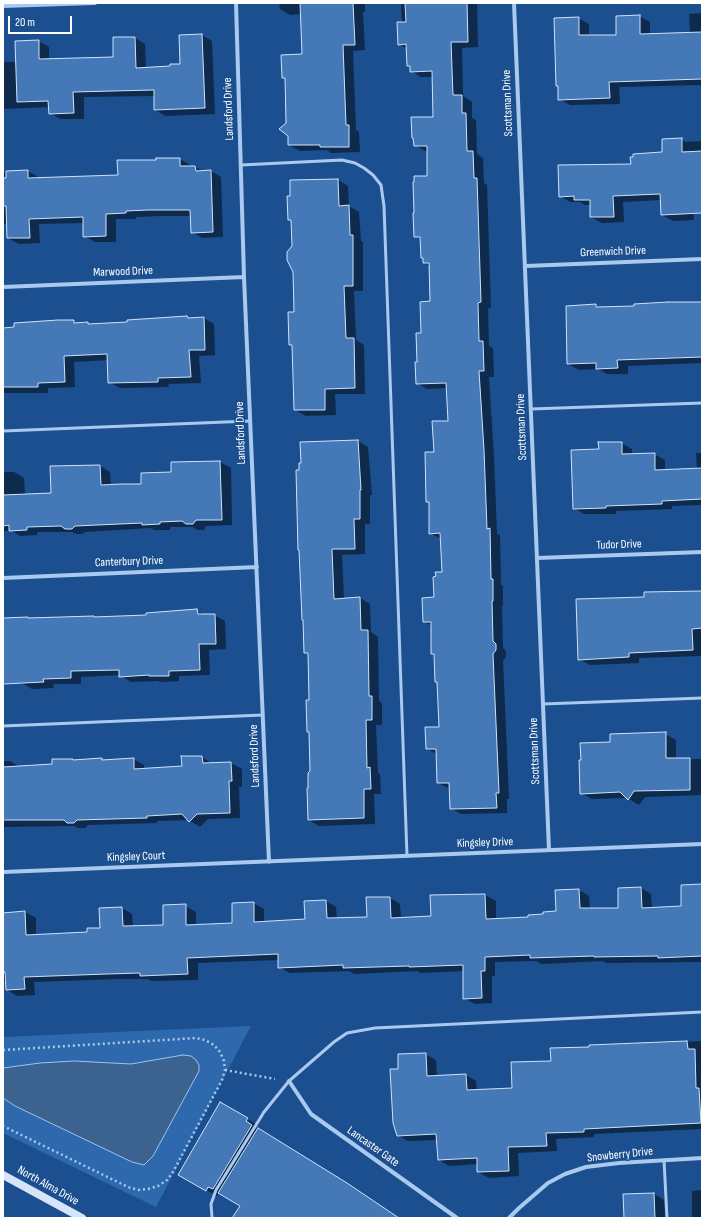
<!DOCTYPE html>
<html>
<head>
<meta charset="utf-8">
<style>
	body { margin:0 }
	#map { position:relative; width:705px; height:1221px; overflow:hidden; background:#1b4f8f; font-family:"Sofia Sans Condensed",sans-serif }
	canvas { display:block }
	.frame { position:absolute; inset:0; border:4px solid #fff; pointer-events:none }
	.scale { position:absolute; left:8px; top:16px; width:64px; height:18px; box-sizing:border-box; border:2px solid #fff; border-top:0; padding-left:5px; font-size:12px; line-height:14px; white-space:nowrap; color:#fff; -webkit-text-stroke:3px #1b4f8f; paint-order:stroke }
</style>
</head>
<body>
<div id="map">
<canvas width="705" height="1221"></canvas>
<div class="frame"></div>
<div class="scale">20 m</div>
</div>
<script>
const c = document.querySelector('canvas').getContext('2d');
c.lineJoin = 'round';
function paint(path, color) {
  c.fillStyle = color;
  c.fill(path, 'evenodd');
}
function toPath(rows) {
  const path = new Path2D();
  for (const r of rows) {
    path.moveTo(r[0], r[1]);
    for (let i = 2; i < r.length; i += 2) path.lineTo(r[i], r[i + 1]);
  }
  return path;
}
function strokePath(path, color, width, dash) {
  c.strokeStyle = color;
  c.lineWidth = width;
  c.lineCap = dash ? 'butt' : 'round';
  c.setLineDash(dash || []);
  c.stroke(path);
}
function drawText(font, color, halo, rows, align = 'center') {
  c.font = font + ' "Sofia Sans Condensed",sans-serif';
  c.lineWidth = 3;
  c.setLineDash([]);
  c.textBaseline = 'middle';
  c.strokeStyle = halo;
  c.fillStyle = color;
  for (const [text, x, y, turn = 0] of rows) {
    c.save();
    c.translate(x, y);
    c.rotate((+turn || 0) * Math.PI / 180);
    c.textAlign = isNaN(turn) ? turn : align;
    if (halo) c.strokeText(text, 0, 0);
    c.fillText(text, 0, 0);
    c.restore();
  }
}
const green = toPath([
	[251,1026,156,1207,3,1133,3,1037]
]);
const water = toPath([
	[183,1055,191,1056,196,1060,199,1065,199,1071,153,1156,144,1165,132,1162,15,1106,3,1098,3,1068,40,1063,74,1061,131,1064,183,1055]
]);
const shadow = toPath([
	[279,3,365,3,365,12,363,12,365,50,353,51,356,130,359,132,360,152,331,153,327,150,300,151,289,145,286,79,283,78,303,55,301,14,290,15,280,9],
	[401,3,477,3,478,47,462,48,463,96,472,102,472,118,476,120,477,154,483,158,484,183,487,185,491,308,488,308,489,346,493,348,494,377,489,377,494,457,497,534,500,535,501,585,503,586,503,606,502,606,503,648,506,651,506,657,503,660,509,799,507,799,507,813,461,814,451,808,450,789,438,783,437,754,427,749,440,728,438,683,436,682,435,655,432,654,432,626,424,621,435,598,443,573,441,539,430,533,430,503,427,501,435,453,449,421,447,388,427,389,417,383,422,334,431,302,430,266,424,263,424,259,422,258,421,240,415,236,428,177,428,151,425,151,415,145,414,139,413,138,434,118,433,77,421,77,411,71,411,68,408,66,407,49,399,44,402,23],
	[702,13,702,87,699,85,619,87,620,104,570,105,559,99,578,18,589,24,589,36,617,36,639,16,650,22,650,35,690,33,689,14],
	[202,35,212,41,215,114,166,116,155,110,155,96,84,97,84,119,60,119,50,113,49,107,3,109,3,62,17,62,38,41,49,47,49,60,114,58,135,38,145,44,146,68,171,67,181,65],
	[681,139,686,142,702,141,702,199,693,199,694,220,673,221,662,215,661,200,623,202,624,222,602,223,591,217,591,205,585,205,580,202,570,202,560,196,632,165,663,153],
	[180,159,190,165,190,167,195,167,204,171,211,171,221,177,223,237,202,238,192,232,191,216,159,216,136,217,136,219,116,219,116,242,95,242,84,236,84,223,39,224,40,243,19,244,8,238,8,224,3,224,3,172,28,171,38,177,38,178,119,176,157,161],
	[338,180,348,186,349,206,359,212,361,241,363,242,363,291,354,291,356,340,364,345,365,394,335,394,336,415,306,416,295,410,293,346,290,345,295,313,292,221,289,219],
	[702,303,702,364,700,363,628,366,628,374,607,374,598,369,579,370,568,364,596,305,600,308],
	[187,317,190,319,204,318,214,324,215,355,199,356,201,383,168,384,169,387,120,388,109,382,109,360,74,362,75,387,48,388,48,393,3,393,3,328,74,321,79,324,87,323,91,325],
	[358,441,368,447,372,495,370,495,370,524,365,524,365,554,342,555,344,599,360,598,370,604,371,632,378,637,379,701,382,703,382,725,376,725,378,773,380,774,381,794,374,794,375,824,319,826,309,820,311,771,310,733,308,732,310,701,309,655,305,653],
	[621,443,632,449,632,454,654,454,665,460,665,470,697,469,696,453,702,453,702,505,672,506,672,509,616,511,616,514,584,514,574,508,600,450],
	[220,462,231,468,232,525,206,526,204,530,197,530,193,527,170,527,170,530,154,530,151,528,85,532,83,534,76,534,72,532,37,532,37,535,20,536,12,531,3,531,3,472,14,472,24,478,25,495,52,494,100,466,110,472,111,486,142,485,172,473,172,463],
	[702,591,702,656,639,658,639,663,590,665,579,659,645,598],
	[197,611,205,615,214,615,225,621,226,649,209,650,210,675,179,676,179,681,160,682,158,681,131,682,120,675,81,677,81,684,53,684,54,688,32,689,22,683,3,684,3,619,96,618,147,616],
	[665,734,676,740,676,759,702,759,702,795,645,797,639,805,627,798,592,799,581,793,611,743],
	[182,757,202,757,213,764,231,763,242,769,242,787,239,787,240,818,208,819,200,827,189,820,157,821,157,823,88,825,85,828,78,828,74,826,3,827,3,761,10,761,20,767,53,765,73,760,75,761,133,759,144,765,144,769,183,767],
	[702,885,702,962,606,963,603,961,542,964,536,961,495,962,495,976,492,976,492,1003,475,1004,464,998,464,971,420,973,418,971,354,974,349,971,290,973,279,967,279,960,198,963,198,980,152,981,147,979,118,979,34,982,35,995,17,996,7,990,6,981,3,981,3,914,25,912,36,918,36,935,88,933,101,929,122,908,132,914,133,927,164,926,185,906,196,912,196,925,233,924,253,903,264,909,264,923,306,920,326,901,336,907,337,919,368,918,390,898,400,904,401,918,432,917,455,896,485,895,496,901,496,919,529,918,557,912,579,890,589,896,590,909,619,909,619,888,641,888,651,894,652,909,682,907],
	[702,1041,702,1129,594,1134,594,1137,556,1139,557,1151,518,1153,519,1176,489,1178,478,1172,478,1164,449,1166,439,1160,438,1140,408,1141,397,1135,399,1070,425,1054,436,1060,437,1077,466,1075,476,1081,477,1090,513,1089,552,1062,590,1048,590,1046],
	[221,1103,257,1125,256,1128,357,1190,400,1218,244,1218,241,1205,219,1192,217,1196,180,1175],
	[702,1190,702,1218,694,1218,692,1217,692,1191],
	[654,1194,664,1200,665,1218,626,1218]
]);
const building = toPath([
	[300,3,353,3,355,45,343,45,346,125,349,125,349,147,320,147,320,145,288,145,288,136,279,129,286,123,285,78,282,78,281,55,302,54,300,3],
	[405,3,467,3,468,42,451,42,453,95,462,95,462,113,466,113,467,151,473,151,474,178,477,178,481,302,478,303,479,341,483,341,484,371,479,371,484,450,487,529,490,528,491,579,493,579,493,601,492,601,493,641,496,644,496,650,493,654,499,793,496,793,497,808,450,809,449,783,437,783,436,749,426,749,425,727,439,727,437,682,435,682,434,654,431,654,431,622,423,622,422,598,434,597,433,577,436,576,435,572,442,572,440,533,429,534,429,502,426,502,425,452,434,452,432,421,448,421,446,383,416,384,415,362,417,362,416,333,421,333,420,302,430,301,429,263,423,263,423,258,421,258,420,237,414,237,413,213,414,213,413,182,414,182,414,176,427,176,427,146,414,146,413,138,412,138,411,117,433,117,432,71,410,72,410,66,407,66,406,44,398,45,397,22,406,22,405,3],
	[640,15,640,34,702,32,702,79,609,82,610,98,558,100,558,86,556,86,554,18,579,17,579,35,616,35,616,16,640,15],
	[202,34,205,108,154,110,154,90,73,92,74,113,49,114,48,101,17,102,15,41,39,40,39,59,113,57,113,37,135,37,136,68,170,66,170,64,180,64,179,35,202,34],
	[682,138,682,152,702,151,702,213,661,215,660,194,613,196,614,217,590,217,590,200,574,200,574,196,559,197,558,165,631,164,630,157,633,157,633,154,662,152,662,139,682,138],
	[156,158,180,158,180,166,195,166,196,171,211,170,213,232,191,233,190,210,148,210,126,211,126,213,106,214,106,236,83,237,83,217,29,219,30,238,7,238,6,206,3,206,3,178,6,178,6,171,28,170,28,178,118,175,117,160,156,160,156,158],
	[338,179,339,206,349,205,350,235,353,235,353,286,344,286,346,338,354,338,355,388,325,389,325,410,294,410,292,345,289,345,288,312,294,312,293,272,287,260,287,252,292,246,291,220,288,220,287,196,290,196,290,180,338,179],
	[668,302,702,302,702,357,617,360,618,368,596,369,596,363,567,364,566,306,596,304,596,307,634,306,634,304,668,302],
	[187,316,188,318,204,317,205,350,189,350,191,377,158,378,158,382,108,383,107,354,64,356,65,382,38,383,38,387,3,387,3,328,14,327,14,323,58,320,74,320,74,323,88,322,88,324,127,322,127,320,187,316],
	[358,440,361,490,360,490,360,519,354,519,355,549,332,549,334,599,360,597,361,630,368,630,369,696,372,696,372,720,366,720,367,768,370,767,371,789,364,789,364,818,308,820,307,788,308,788,308,773,310,771,309,732,307,732,306,700,309,700,308,653,304,653,303,620,302,620,299,550,298,550,296,470,299,470,299,463,301,463,300,442,358,440],
	[598,442,622,442,622,454,655,453,655,470,702,468,702,499,662,501,662,504,606,506,606,508,573,509,571,450,599,449,598,442],
	[220,461,222,520,196,520,193,524,186,524,182,521,160,522,160,524,142,525,142,523,75,526,72,529,65,529,61,526,27,527,27,530,9,531,9,525,3,526,3,495,51,493,50,466,100,465,101,485,121,484,141,484,141,473,171,472,171,462,220,461],
	[702,591,702,628,692,629,693,650,629,653,629,657,578,660,576,599,644,597,644,592,702,591],
	[197,609,198,614,215,614,216,644,199,644,200,670,169,671,169,676,149,676,149,675,119,677,119,670,71,671,71,678,43,679,44,682,3,684,3,618,28,617,28,618,94,616,94,617,146,615,146,613,197,609],
	[666,732,666,758,690,758,690,790,634,791,628,800,620,792,580,794,579,760,581,760,580,743,610,742,610,734,666,732],
	[181,756,202,756,203,763,231,762,232,781,229,781,230,813,197,814,189,822,182,814,147,816,147,818,77,820,74,823,67,823,64,820,3,820,3,767,52,764,52,759,73,759,73,760,102,758,102,760,134,758,134,769,182,766,181,756],
	[702,884,702,956,658,958,658,956,594,957,594,956,530,958,530,955,485,957,485,971,481,971,482,998,463,999,463,965,409,967,409,966,343,968,343,965,278,968,278,954,187,958,188,974,140,976,140,973,107,974,24,977,25,989,6,990,5,972,3,972,3,913,25,911,26,935,87,932,87,928,100,928,99,908,122,907,123,926,163,925,163,905,186,904,186,925,232,923,232,903,254,902,254,922,305,919,304,901,326,900,327,918,367,917,366,897,390,897,391,918,431,916,430,895,485,894,486,919,528,917,528,915,543,914,543,912,556,911,555,890,579,889,580,908,618,908,618,888,641,887,642,908,681,906,681,885,702,884],
	[687,1041,688,1049,695,1049,696,1088,699,1088,701,1123,584,1129,584,1132,546,1133,547,1146,508,1147,509,1171,477,1172,477,1158,438,1160,436,1134,397,1136,393,1123,390,1069,398,1069,398,1054,426,1053,427,1076,466,1074,467,1090,512,1088,511,1062,551,1061,550,1048,589,1047,589,1045,687,1041],
	[220,1102,248,1118,246,1121,252,1125,213,1189,208,1187,206,1191,178,1175,220,1102],
	[258,1128,347,1183,399,1218,232,1218,240,1206,218,1193,258,1128],
	[654,1193,655,1218,624,1218,623,1194,654,1193]
]);
const path = toPath([
	[3,1050,196,1038,205,1040,214,1045,220,1052,224,1061,225,1070,222,1080,173,1172,167,1180,158,1186,148,1189,138,1190,128,1187,3,1126],
	[225,1070,275,1079]
]);
const lane = toPath([
	[241,165,342,160,355,163,364,168,373,175,381,185,384,206,407,856],
	[531,409,702,403],
	[3,431,250,421],
	[543,704,702,698],
	[3,726,263,715],
	[664,1160,667,1218],
	[212,1218,211,1204,216,1190,264,1112,289,1081,334,1042,347,1033,375,1028,702,1012]
]);
const street = toPath([
	[236,3,244,277,269,862],
	[514,3,549,850],
	[3,6,95,3],
	[525,266,702,259],
	[3,287,244,277],
	[537,558,702,552],
	[3,578,257,567],
	[3,872,702,844],
	[289,1081,311,1114,457,1218],
	[509,1218,519,1208,548,1183,565,1174,586,1167,619,1163,702,1158]
]);
const secondary = toPath([
	[3,1175,82,1218]
]);
const streetNames = [
	["Scottsman Drive",508,103,-92],
	["Landsford Drive",229,109,-92],
	["Greenwich Drive",613,252,-2],
	["Marwood Drive",123,272,-2],
	["Scottsman Drive",522,427,-92],
	["Landsford Drive",241,433,-92],
	["Tudor Drive",619,545,-2],
	["Canterbury Drive",129,562,-2],
	["Scottsman Drive",535,751,-92],
	["Landsford Drive",255,756,-92],
	["Kingsley Drive",485,843,-2],
	["Kingsley Court",136,857,-2],
	["Lancaster Gate",373,1147,35],
	["Snowberry Drive",620,1155,-6],
	["North Alma Drive",48,1186,29]
];
paint(green, '#2e69ad');
paint(water, '#3c6290');
strokePath(water, '#9cc4f0', 1);
paint(shadow, '#0007');
paint(building, '#4478b7');
strokePath(building, '#cfe3fa', 1);
strokePath(path, '#a9c9ee', 2.5, [2, 3]);
strokePath(lane, '#a9c9ee', 3);
strokePath(street, '#a9c9ee', 4);
strokePath(secondary, '#d6e6fa', 8);
drawText('12px', '#fff', '#1b4f8f', streetNames);
</script>
</body>
</html>
